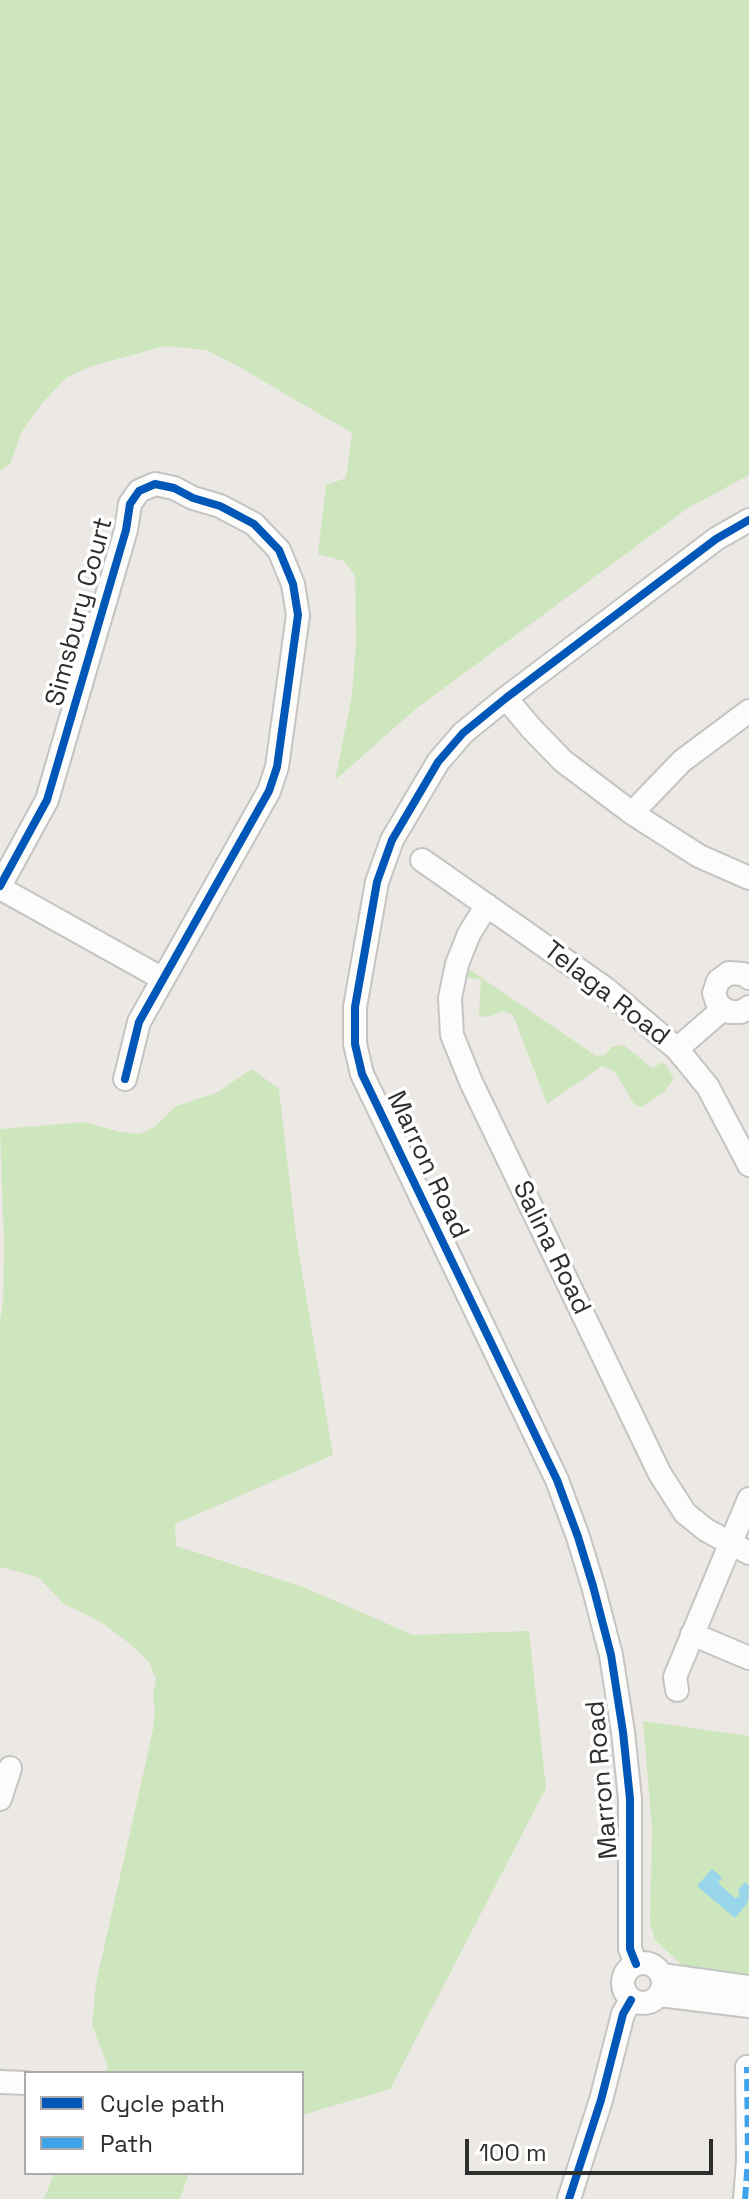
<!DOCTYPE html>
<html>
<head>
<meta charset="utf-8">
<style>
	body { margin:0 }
	#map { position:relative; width:749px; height:2199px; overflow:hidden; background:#ece8e4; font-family:"Space Grotesk",sans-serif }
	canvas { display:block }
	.legend { position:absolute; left:24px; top:2071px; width:280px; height:104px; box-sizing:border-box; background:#fff; border:2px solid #ababab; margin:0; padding:10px 14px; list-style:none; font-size:24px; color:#2e2e2e }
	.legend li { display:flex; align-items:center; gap:16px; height:40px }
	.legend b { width:40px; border:2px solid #ababab }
	.scale { position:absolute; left:465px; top:2139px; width:248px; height:36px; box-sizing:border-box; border:4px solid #2e2e2e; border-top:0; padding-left:10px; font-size:24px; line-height:28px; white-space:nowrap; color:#2e2e2e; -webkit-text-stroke:6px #fff; paint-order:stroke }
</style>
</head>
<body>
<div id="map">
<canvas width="749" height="2199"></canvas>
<ul class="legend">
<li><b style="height:10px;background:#0057b8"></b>Cycle path</li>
<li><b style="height:10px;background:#3ea3eb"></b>Path</li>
</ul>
<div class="scale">100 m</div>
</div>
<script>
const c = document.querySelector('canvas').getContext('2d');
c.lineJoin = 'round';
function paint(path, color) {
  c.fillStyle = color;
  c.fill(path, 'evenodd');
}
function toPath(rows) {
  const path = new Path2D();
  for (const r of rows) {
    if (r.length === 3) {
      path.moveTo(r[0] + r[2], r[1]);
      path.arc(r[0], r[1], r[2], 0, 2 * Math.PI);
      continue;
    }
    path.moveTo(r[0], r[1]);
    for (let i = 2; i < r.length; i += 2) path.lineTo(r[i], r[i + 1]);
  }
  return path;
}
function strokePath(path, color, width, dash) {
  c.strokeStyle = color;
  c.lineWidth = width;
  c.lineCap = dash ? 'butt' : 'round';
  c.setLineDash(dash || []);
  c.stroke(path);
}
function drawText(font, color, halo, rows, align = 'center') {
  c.font = font + ' "Space Grotesk",sans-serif';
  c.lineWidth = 7;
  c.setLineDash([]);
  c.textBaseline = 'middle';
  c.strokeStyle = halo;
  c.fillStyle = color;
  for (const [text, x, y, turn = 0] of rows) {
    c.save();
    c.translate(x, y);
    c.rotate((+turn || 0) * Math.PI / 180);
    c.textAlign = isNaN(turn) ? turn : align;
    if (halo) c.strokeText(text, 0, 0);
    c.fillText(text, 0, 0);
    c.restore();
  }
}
const green = toPath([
	[0,0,749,0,749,475,688,508,417,708,335,780,352,695,356,642,355,576,344,561,318,554,326,485,346,478,352,433,234,364,206,350,165,346,92,366,67,377,43,402,22,431,10,464,0,471],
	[469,969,596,1056,605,1055,612,1047,624,1045,653,1069,661,1062,666,1065,674,1079,664,1092,641,1107,634,1104,614,1071,602,1066,547,1104,513,1015,504,1011,488,1017,479,1016,481,980,467,977],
	[252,1069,279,1089,296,1236,333,1455,175,1524,176,1546,303,1587,413,1635,529,1631,546,1788,390,2089,302,2115,302,2073,105,2073,108,2067,92,2025,96,1983,153,1730,155,1709,153,1695,156,1679,149,1662,135,1648,101,1622,64,1604,38,1577,0,1567,0,1320,3,1302,4,1245,0,1129,85,1122,120,1132,140,1134,156,1126,176,1106,218,1092],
	[643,1721,749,1736,749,1975,685,1968,655,1940,650,1923,652,1829],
	[54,2173,189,2173,180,2199,44,2199]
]);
const water = toPath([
	[712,1869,722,1877,718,1883,735,1898,740,1896,738,1890,745,1882,749,1886,748,1902,735,1918,697,1886]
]);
const minor = toPath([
	[506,698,531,728,563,761,632,813,699,856,749,878],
	[632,813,682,761,749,711],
	[422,860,606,989,677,1049,708,1087,749,1165],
	[0,886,47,800,126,530,130,504,139,491,155,484,174,488,193,498,220,506,254,524,279,550,293,584,298,615,277,767,269,791,139,1022,125,1079],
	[0,888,163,979],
	[487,905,469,934,457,964,450,998,452,1035,471,1082,660,1474,685,1513,706,1530,749,1553],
	[749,978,743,974,729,973,718,981,714,993,718,1005,729,1012,741,1012,749,1007],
	[677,1049,723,1009],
	[692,1634,749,1658],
	[677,1690,675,1677,749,1499],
	[0,1799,10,1768],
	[643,1983,20],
	[636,1964,630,1949,630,1799,623,1732,611,1655,593,1586,578,1537,557,1480,362,1074,355,1044,355,1007,377,882,392,840,438,762,463,733,506,698,716,539,749,520],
	[662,1975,749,1987],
	[660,1995,749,2006],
	[0,2082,26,2083],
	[569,2199,601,2100,623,2014,631,2000],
	[745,2199,748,2161,747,2067]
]);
const quiet = toPath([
	[745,2199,748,2161,747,2067]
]);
const cycleway = toPath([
	[0,886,47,800,126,530,130,504,139,491,155,484,174,488,193,498,220,506,254,524,279,550,293,584,298,615,277,767,269,791,139,1022,125,1079],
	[636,1964,630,1949,630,1799,623,1732,611,1655,593,1586,578,1537,557,1480,362,1074,355,1044,355,1007,377,882,392,840,438,762,463,733,506,698,716,539,749,520],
	[569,2199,601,2100,623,2014,631,2000]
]);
const streetNames = [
	["Simsbury Court",80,612,-75],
	["Telaga Road",606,994,38],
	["Marron Road",427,1165,65],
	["Salina Road",551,1248,64],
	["Marron Road",603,1780,-95]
];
paint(green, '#cee6be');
paint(water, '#99d6ec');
strokePath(minor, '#c5c4c5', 26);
strokePath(minor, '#fcfcfb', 22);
strokePath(quiet, '#3ea3eb', 6, [12, 6]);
strokePath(cycleway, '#0057b8', 8);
drawText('26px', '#2e2e2e', '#fff', streetNames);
</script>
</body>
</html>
